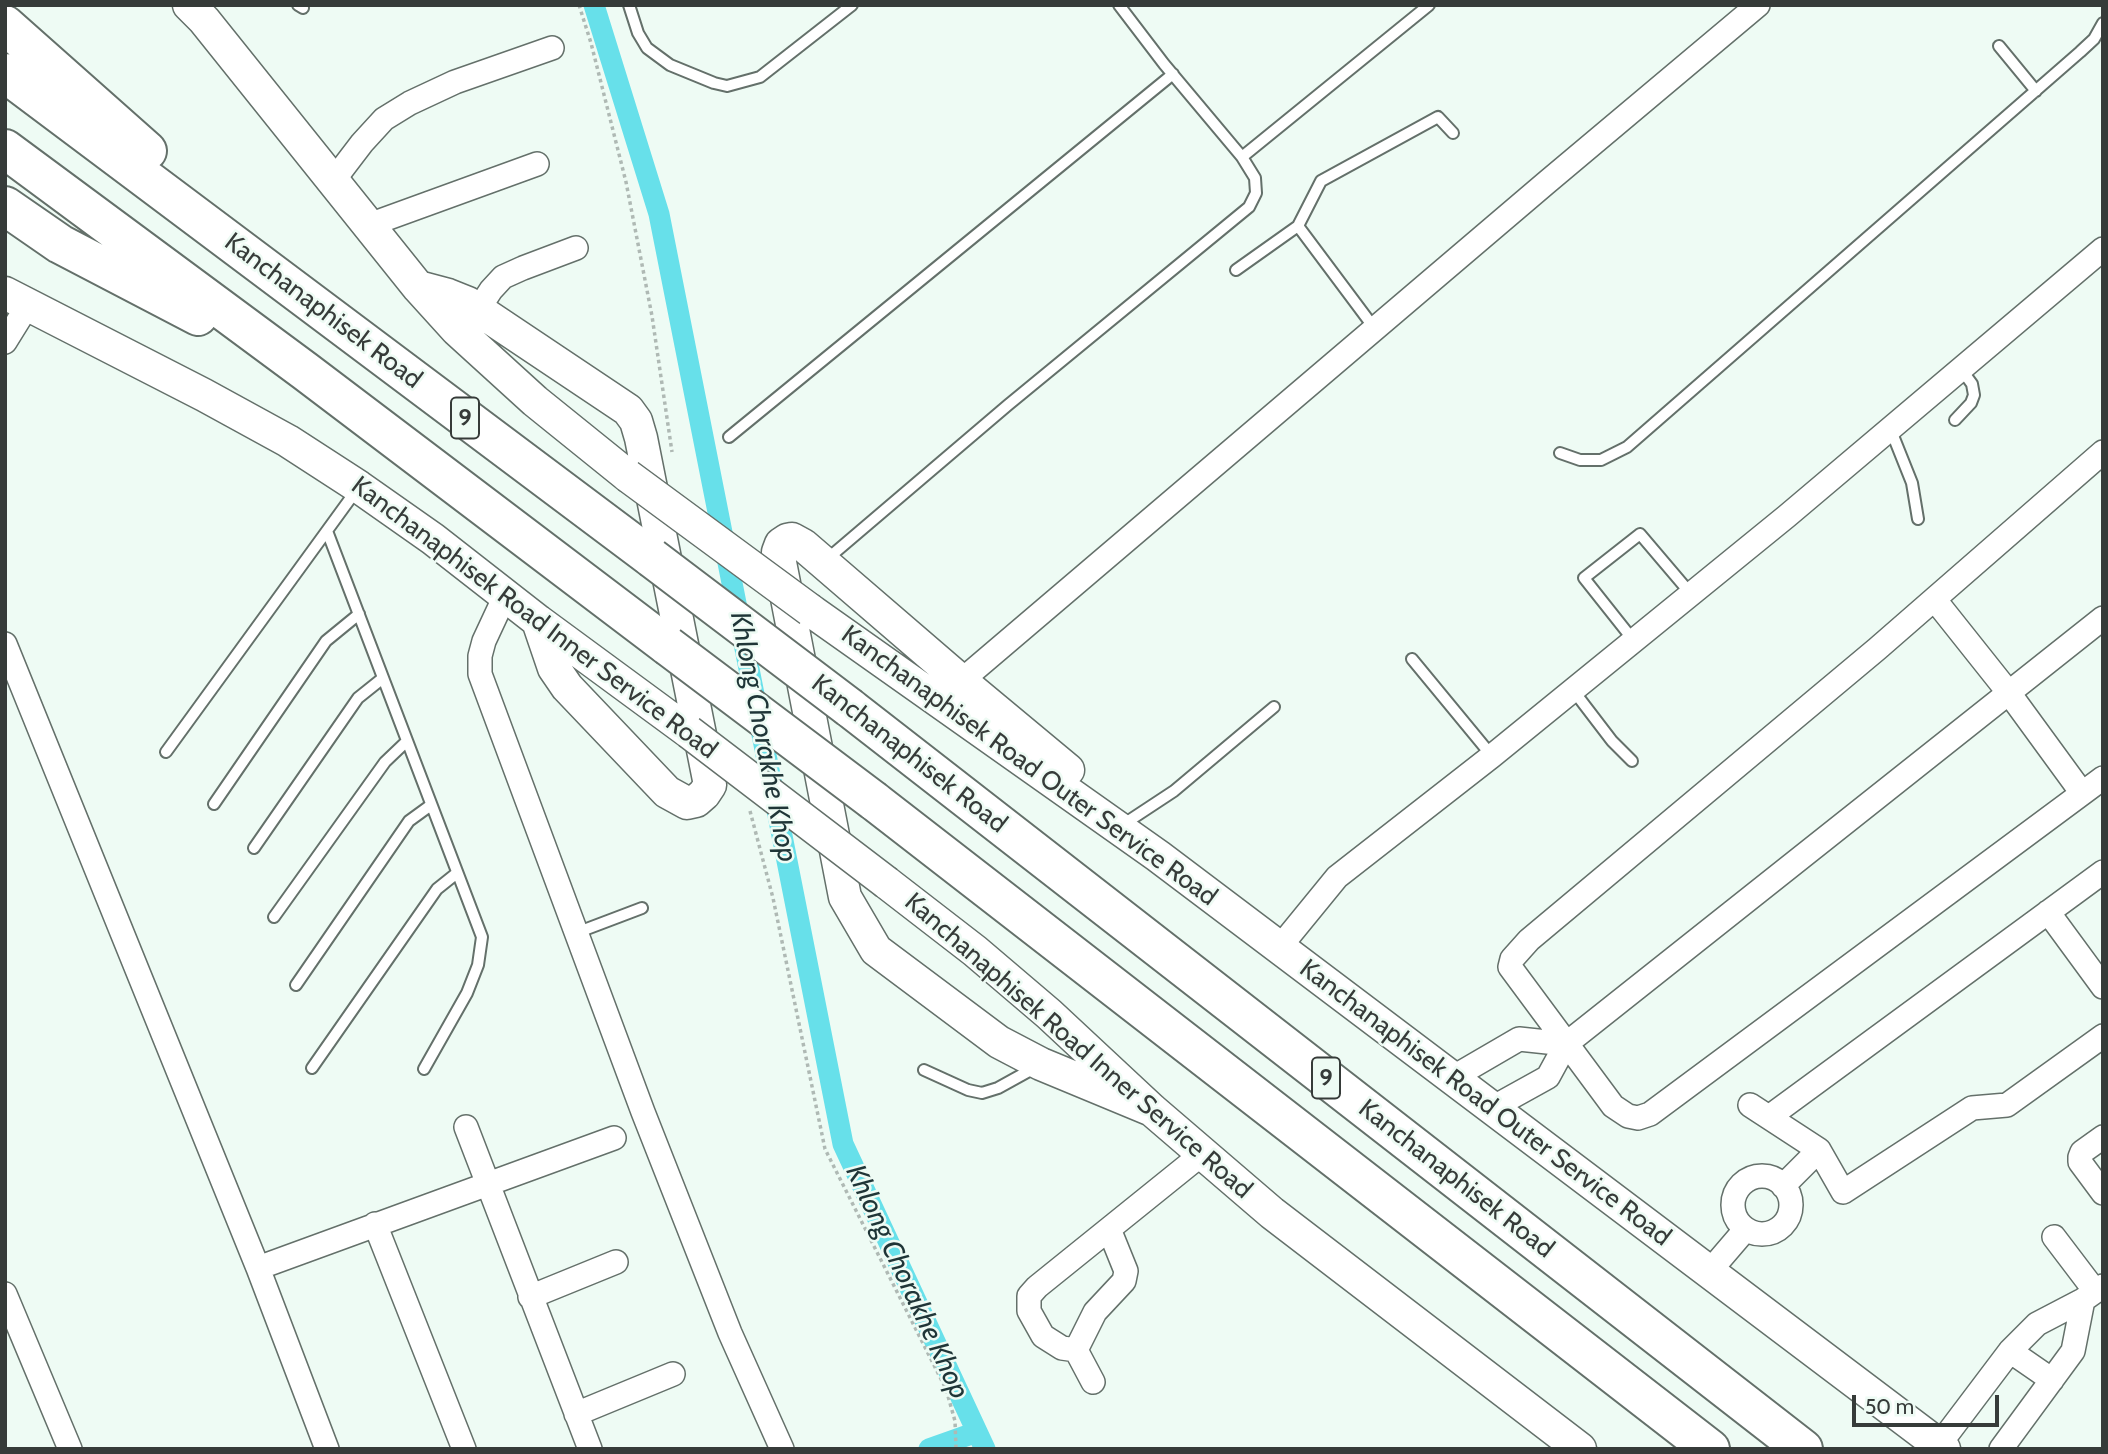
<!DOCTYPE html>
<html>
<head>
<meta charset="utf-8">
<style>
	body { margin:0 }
	#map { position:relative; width:2108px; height:1454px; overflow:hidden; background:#eefbf4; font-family:Cabin,sans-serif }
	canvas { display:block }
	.frame { position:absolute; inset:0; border:7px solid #363b39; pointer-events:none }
	.scale { position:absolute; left:1852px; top:1395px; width:147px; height:32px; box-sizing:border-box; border:4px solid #363b39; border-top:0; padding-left:9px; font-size:21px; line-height:24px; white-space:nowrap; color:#363b39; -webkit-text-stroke:5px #eefbf4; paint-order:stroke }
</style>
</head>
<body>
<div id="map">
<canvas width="2108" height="1454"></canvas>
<div class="frame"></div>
<div class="scale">50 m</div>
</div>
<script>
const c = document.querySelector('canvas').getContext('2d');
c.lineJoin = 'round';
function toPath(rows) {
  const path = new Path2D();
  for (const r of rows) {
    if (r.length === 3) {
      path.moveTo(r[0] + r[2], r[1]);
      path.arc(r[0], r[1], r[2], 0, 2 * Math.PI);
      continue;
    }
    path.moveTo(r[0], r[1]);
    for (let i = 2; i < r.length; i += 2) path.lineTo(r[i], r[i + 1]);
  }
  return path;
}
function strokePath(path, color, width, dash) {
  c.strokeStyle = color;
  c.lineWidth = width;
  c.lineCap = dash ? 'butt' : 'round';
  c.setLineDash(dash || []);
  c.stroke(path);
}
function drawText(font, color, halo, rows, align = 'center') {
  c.font = font + ' Cabin,sans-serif';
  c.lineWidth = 5;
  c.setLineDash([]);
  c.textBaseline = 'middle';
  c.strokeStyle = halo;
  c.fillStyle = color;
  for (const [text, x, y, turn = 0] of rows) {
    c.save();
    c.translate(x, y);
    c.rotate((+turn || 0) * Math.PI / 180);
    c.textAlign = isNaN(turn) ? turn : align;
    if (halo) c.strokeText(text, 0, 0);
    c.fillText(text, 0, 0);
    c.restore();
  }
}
const canal = toPath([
	[594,5,659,214,843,1144,985,1449],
	[929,1449,977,1432]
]);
const path = toPath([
	[579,5,591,43,626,182,652,316,672,452],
	[750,811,773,898,825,1149,946,1389,955,1421,956,1449]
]);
const service = toPath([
	[298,5,303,8],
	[629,5,638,33,647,48,670,65,714,83,727,86,760,77,852,5],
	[1999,46,2036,91],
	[1242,157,1429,5],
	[1298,226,1375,329],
	[1236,270,1298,226,1321,181,1438,117,1453,133],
	[1955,420,1971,403,1974,395,1972,384,1961,369],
	[1890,428,1912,483,1918,519],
	[729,437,1173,74],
	[1560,453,1580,460,1601,460,1627,447,2080,52,2094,39,2103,23],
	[327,531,482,937,478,965,467,993,424,1069],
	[826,560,1008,405,1249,207,1256,193,1255,178,1242,157,1164,64,1119,5],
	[1634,641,1584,578,1640,534,1691,594],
	[1412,659,1492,756],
	[1573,690,1612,741,1632,761],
	[166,752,358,488],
	[214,804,326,641,359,614],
	[1130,820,1174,791,1274,707],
	[254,848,358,698,383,678],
	[274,917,385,762,407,741],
	[576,933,642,908],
	[296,985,409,821,431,805],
	[312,1068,437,889,457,873],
	[924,1070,968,1090,982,1093,998,1088,1036,1067]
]);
const minor = toPath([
	[333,181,362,143,384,119,410,103,455,82,552,48],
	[369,225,537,164],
	[478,310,491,290,503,277,523,268,576,248],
	[5,342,28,305],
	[2103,452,1877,649,1529,940,1512,959,1510,967,1613,1106,1628,1116,1638,1118,1650,1114,2103,778],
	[505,596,484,641,480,656,480,674,643,1112,730,1333,782,1449],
	[1935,600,2009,693,2082,793],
	[5,644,258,1268,327,1449],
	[961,681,1546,183,1758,5],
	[2048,912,2103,987],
	[1279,948,1337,877,1492,756,1787,516,2103,249],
	[1566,1044,2103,618],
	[1452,1078,1519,1039,1566,1044,1548,1077,1492,1108],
	[1750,1105,1819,1150,1843,1192,1972,1108,2007,1105,2103,1036],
	[1769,1117,2103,872],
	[466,1127,590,1449],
	[2103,1137,2082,1152,2080,1157,2080,1162,2103,1193],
	[1762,1205,29],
	[1783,1186,1819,1150],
	[375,1224,464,1449],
	[2054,1237,2095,1291],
	[258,1268,614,1138],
	[1709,1272,1745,1230],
	[5,1294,70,1449],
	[530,1297,616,1262],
	[1076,1350,1095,1312,1124,1281,1126,1271,1109,1229],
	[2010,1351,2052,1380],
	[1093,1382,1076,1350,1062,1348,1043,1336,1029,1311,1029,1296,1037,1287,1202,1154],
	[576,1414,673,1374],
	[1939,1445,2010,1351,2037,1324,2083,1300,2103,1286],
	[2001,1449,2073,1351,2083,1300]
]);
const secondary = toPath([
	[189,5,204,20,418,287,457,330,535,401,628,476],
	[418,287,448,295,468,303,628,410,636,421,641,438,710,785,704,794,696,801,687,803,667,792,567,687,554,668,538,621],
	[5,293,204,395,288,441,359,487,433,539,538,621,689,732],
	[810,610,1158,856,1944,1449],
	[1068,770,961,681,803,545,792,539,787,540,781,544,778,552,845,897,876,950,999,1042,1041,1064,1152,1110],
	[887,883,975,951,1049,1014,1152,1110,1272,1213,1580,1449]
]);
const motorway = toPath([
	[5,25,147,151],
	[5,73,652,558],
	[5,149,305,371,668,646],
	[5,206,60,244,198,316],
	[850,708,1803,1449],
	[874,801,1710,1449]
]);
const secondaryBridge = toPath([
	[628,476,810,610],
	[689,732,887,883]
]);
const motorwayBridge = toPath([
	[652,558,850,708],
	[668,646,874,801]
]);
const shields = [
	[465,418,28],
	[1326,1078,28]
];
const shieldNames = [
	["9",465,418],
	["9",1326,1078]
];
const streetNames = [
	["Kanchanaphisek Road",323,311,37],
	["Kanchanaphisek Road Inner Service Road",534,618,37],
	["Kanchanaphisek Road",909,754,38],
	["Kanchanaphisek Road Outer Service Road",1029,766,36],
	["Kanchanaphisek Road Inner Service Road",1078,1046,41],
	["Kanchanaphisek Road Outer Service Road",1485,1103,37],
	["Kanchanaphisek Road",1456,1179,38]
];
const waterNames = [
	["Khlong Chorakhe Khop",763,737,79],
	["Khlong Chorakhe Khop",907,1282,65]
];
strokePath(canal, '#67e0ea', 21);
strokePath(service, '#64706a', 14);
strokePath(minor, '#64706a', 26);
strokePath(secondary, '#64706a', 35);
strokePath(motorway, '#64706a', 42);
strokePath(path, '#afb9b4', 3.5, [3.5, 3.5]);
strokePath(service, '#fff', 10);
strokePath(minor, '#fff', 23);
strokePath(secondary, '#fff', 32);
strokePath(motorway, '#fff', 38);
strokePath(secondaryBridge, '#64706a', 35, []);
strokePath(motorwayBridge, '#64706a', 42, []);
strokePath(secondaryBridge, '#fff', 32);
strokePath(motorwayBridge, '#fff', 38);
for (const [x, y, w] of shields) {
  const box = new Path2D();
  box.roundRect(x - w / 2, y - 20.5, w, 41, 5);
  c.fillStyle = '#eefbf4';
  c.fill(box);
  strokePath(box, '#363b39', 2);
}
drawText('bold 24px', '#363b39', null, shieldNames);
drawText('26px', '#363b39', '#eefbf4', streetNames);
drawText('italic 28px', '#1f3537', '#eefbf4', waterNames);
</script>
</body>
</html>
